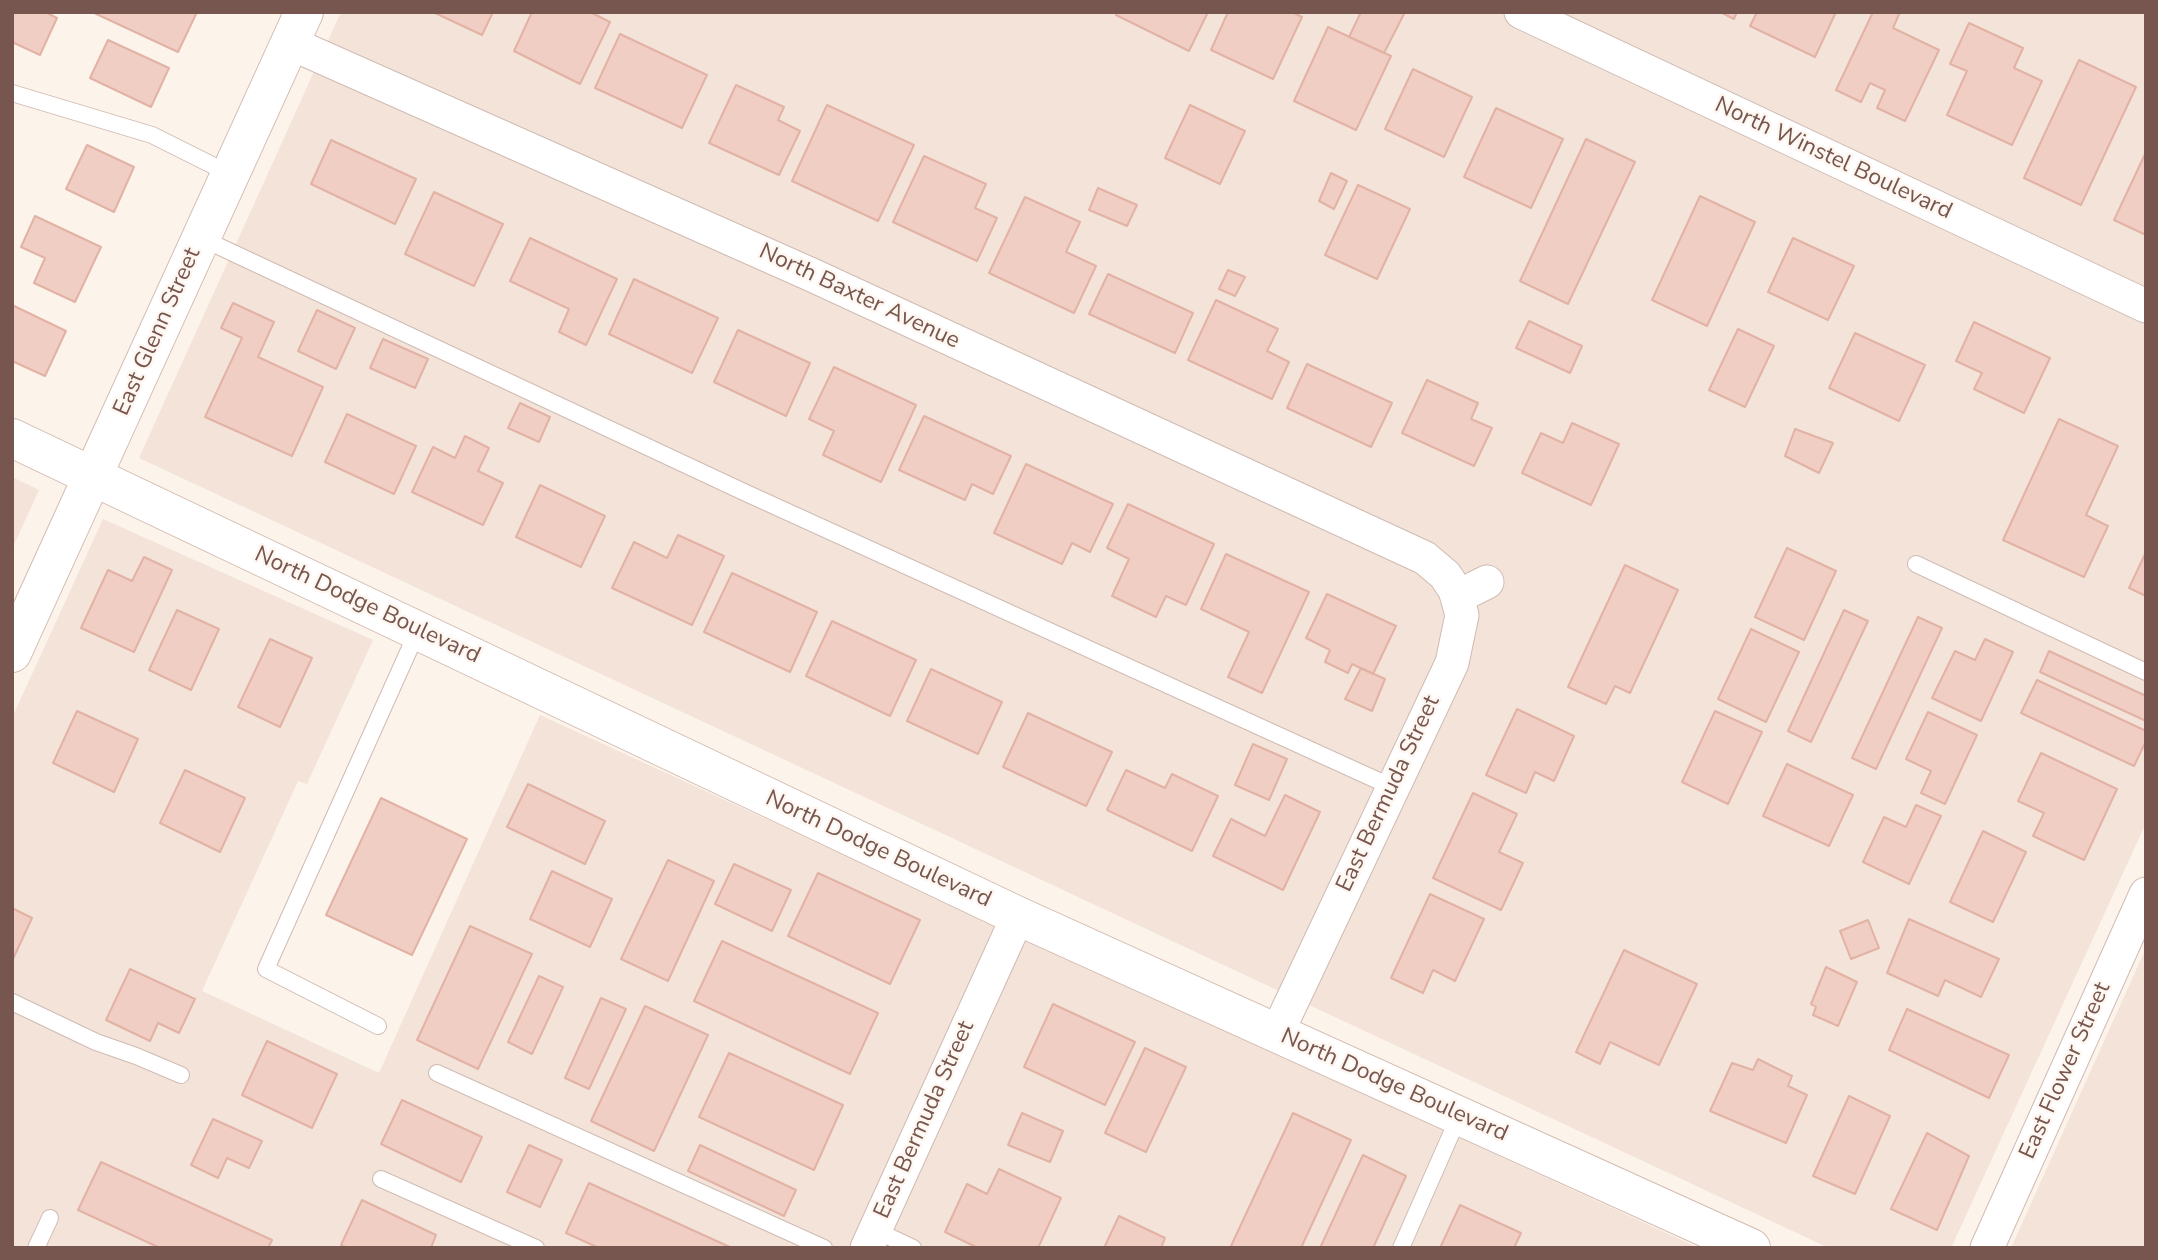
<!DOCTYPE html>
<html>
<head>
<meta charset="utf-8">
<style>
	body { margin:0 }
	#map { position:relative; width:2158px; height:1260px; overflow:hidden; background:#fcf3eb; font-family:"Nunito Sans",sans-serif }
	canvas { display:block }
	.frame { position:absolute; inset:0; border:14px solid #76564e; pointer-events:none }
</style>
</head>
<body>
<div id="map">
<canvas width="2158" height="1260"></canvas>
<div class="frame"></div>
</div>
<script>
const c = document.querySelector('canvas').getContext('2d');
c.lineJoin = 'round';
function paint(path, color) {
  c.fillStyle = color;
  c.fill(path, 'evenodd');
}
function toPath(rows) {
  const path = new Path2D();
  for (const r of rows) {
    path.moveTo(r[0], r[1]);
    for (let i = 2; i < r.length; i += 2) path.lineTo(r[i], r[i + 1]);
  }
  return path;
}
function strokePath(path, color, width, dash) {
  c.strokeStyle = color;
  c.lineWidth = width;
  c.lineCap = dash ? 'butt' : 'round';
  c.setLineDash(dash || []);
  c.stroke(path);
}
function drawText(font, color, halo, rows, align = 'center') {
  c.font = font + ' "Nunito Sans",sans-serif';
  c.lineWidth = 5;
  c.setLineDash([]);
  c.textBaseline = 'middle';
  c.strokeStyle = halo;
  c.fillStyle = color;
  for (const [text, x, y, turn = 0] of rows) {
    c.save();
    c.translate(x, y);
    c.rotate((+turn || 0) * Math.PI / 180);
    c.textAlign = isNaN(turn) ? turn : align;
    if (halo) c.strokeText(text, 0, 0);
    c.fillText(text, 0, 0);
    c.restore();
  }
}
const residential = toPath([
	[341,12,2146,12,2146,823,1951,1248,1829,1248,139,458],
	[12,477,39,490,12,549],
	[103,519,373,640,307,784,298,781,202,991,379,1073,540,715,1699,1248,12,1248,12,718],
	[2146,948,2146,1248,2011,1248]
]);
const building = toPath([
	[12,12,45,12,57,18,40,55,12,42,12,12],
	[92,12,197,12,178,52,92,12],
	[433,12,493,12,482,35,433,12],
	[532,12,590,12,610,22,580,84,514,51,532,12],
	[1117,12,1208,12,1189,51,1116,15,1117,12],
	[1228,12,1292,12,1302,17,1273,79,1211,50,1228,12],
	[1361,12,1405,12,1384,53,1349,37,1361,12],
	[1720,12,1737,12,1734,19,1720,12],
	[1757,12,1836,12,1815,57,1750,26,1757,12],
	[1873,12,1900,12,1893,28,1939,50,1905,121,1877,108,1885,90,1870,83,1861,102,1836,90,1873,12],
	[1969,23,2023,48,2014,68,2042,81,2012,145,1947,115,1967,71,1950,64,1969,23],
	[1328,27,1391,56,1356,130,1294,101,1328,27],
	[620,34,707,75,682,128,595,88,620,34],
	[108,40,169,68,151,107,90,78,108,40],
	[2079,60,2136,87,2081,205,2024,178,2079,60],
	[1413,69,1472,97,1444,157,1385,129,1413,69],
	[736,85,784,107,778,120,800,131,779,175,709,143,736,85],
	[827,105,914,145,878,221,792,181,827,105],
	[1190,105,1245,131,1220,184,1165,158,1190,105],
	[1496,108,1563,139,1531,208,1464,177,1496,108],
	[1586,139,1635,162,1568,304,1520,281,1586,139],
	[331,140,416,179,395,224,311,184,331,140],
	[87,145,134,167,114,212,66,189,87,145],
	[2146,152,2146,235,2114,220,2146,152],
	[924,156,986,184,975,208,997,218,977,261,893,222,924,156],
	[1331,173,1347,181,1334,209,1319,201,1331,173],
	[1358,185,1410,209,1377,279,1325,255,1358,185],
	[1098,188,1137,205,1127,226,1089,210,1098,188],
	[434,192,503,224,474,286,405,254,434,192],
	[1700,196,1755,222,1707,326,1652,300,1700,196],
	[1025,197,1080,222,1066,252,1096,266,1074,313,989,273,1025,197],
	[35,216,101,247,75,302,34,283,45,258,21,247,35,216],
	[530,238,617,279,586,345,559,332,569,309,510,281,530,238],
	[1793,238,1854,266,1828,320,1768,292,1793,238],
	[1228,270,1245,277,1235,296,1219,289,1228,270],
	[1108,274,1193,313,1175,353,1089,314,1108,274],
	[634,279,718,318,692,373,609,334,634,279],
	[1216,300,1278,329,1267,351,1289,362,1272,399,1188,360,1216,300],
	[233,303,274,322,258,357,323,387,292,456,205,417,242,338,221,328,233,303],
	[12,305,66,331,45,376,12,361,12,305],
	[317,310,355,328,336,369,298,351,317,310],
	[1529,321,1582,346,1570,373,1516,348,1529,321],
	[1974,322,2050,358,2024,413,1974,389,1982,373,1956,361,1974,322],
	[1738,329,1774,346,1745,407,1709,390,1738,329],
	[738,330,810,363,786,416,714,382,738,330],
	[1855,333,1925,365,1899,421,1829,388,1855,333],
	[383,339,428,359,415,388,370,368,383,339],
	[1307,364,1392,403,1371,447,1287,408,1307,364],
	[834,367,916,405,881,482,823,455,834,431,809,419,834,367],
	[1427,380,1478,403,1471,419,1492,428,1474,466,1402,433,1427,380],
	[520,403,550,417,539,442,508,428,520,403],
	[347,414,416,446,394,494,325,462,347,414],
	[924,416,1011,456,993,494,972,484,965,500,899,470,924,416],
	[2059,419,2118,446,2086,515,2108,526,2084,577,2003,540,2059,419],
	[1572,423,1619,444,1591,505,1522,473,1541,433,1563,443,1572,423],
	[1795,429,1833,443,1819,473,1785,456,1795,429],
	[465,436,489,448,478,471,503,483,483,525,412,492,433,447,455,458,465,436],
	[1026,464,1113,504,1090,552,1072,543,1062,564,994,533,1026,464],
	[540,485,605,516,581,567,516,537,540,485],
	[1128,504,1214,544,1186,605,1166,596,1156,617,1112,596,1129,559,1107,548,1128,504],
	[678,535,724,556,692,625,612,588,634,542,667,558,678,535],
	[1787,548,1836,571,1804,640,1755,617,1787,548],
	[2146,552,2146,596,2129,588,2146,552],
	[1226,554,1309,592,1262,693,1228,677,1249,632,1201,609,1226,554],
	[144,557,172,570,134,652,81,628,108,570,132,581,144,557],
	[1625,565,1678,590,1630,693,1615,686,1606,704,1568,687,1625,565],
	[732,573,817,612,790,672,704,632,732,573],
	[1327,594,1396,626,1373,674,1352,664,1348,673,1325,662,1330,650,1306,638,1327,594],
	[177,610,219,629,191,690,149,670,177,610],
	[1844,610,1868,621,1811,742,1788,731,1844,610],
	[1918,617,1942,628,1876,769,1852,758,1918,617],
	[832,621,916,660,890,716,806,676,832,621],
	[1751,629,1799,652,1766,722,1718,699,1751,629],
	[270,639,312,658,280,727,238,707,270,639],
	[1985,639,2013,652,1981,721,1932,698,1955,651,1975,660,1985,639],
	[2049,651,2146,696,2146,721,2040,672,2049,651],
	[1361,668,1385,679,1372,711,1345,699,1361,668],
	[931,669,1002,702,978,754,907,721,931,669],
	[2037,680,2146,731,2146,741,2134,766,2021,713,2037,680],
	[1517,709,1574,736,1554,781,1535,772,1526,793,1486,775,1517,709],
	[77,711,138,739,114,792,53,763,77,711],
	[1715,711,1762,732,1728,804,1682,782,1715,711],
	[1928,712,1977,735,1945,804,1921,793,1931,771,1906,759,1928,712],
	[1028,713,1112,752,1086,806,1003,767,1028,713],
	[1253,744,1287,759,1269,800,1235,785,1253,744],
	[2041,753,2117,789,2084,860,2033,836,2044,813,2018,801,2041,753],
	[1787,764,1853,795,1829,846,1763,816,1787,764],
	[185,770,245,798,220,852,160,823,185,770],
	[1126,770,1165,788,1172,774,1218,796,1192,851,1107,810,1126,770],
	[528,784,605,821,585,864,507,827,528,784],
	[1473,793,1517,814,1499,852,1523,863,1501,910,1433,878,1473,793],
	[1285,795,1320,812,1283,890,1213,856,1231,819,1265,836,1285,795],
	[381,798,467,839,412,955,326,915,381,798],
	[1916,805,1941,816,1909,884,1863,862,1884,817,1906,827,1916,805],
	[1983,831,2026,852,1993,922,1950,902,1983,831],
	[668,860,714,881,668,981,621,959,668,860],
	[734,864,791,890,772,931,715,904,734,864],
	[552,871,612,899,590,947,530,919,552,871],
	[818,873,920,920,890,984,788,936,818,873],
	[1430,894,1484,919,1455,981,1433,970,1423,993,1391,978,1430,894],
	[12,908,32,918,12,961,12,908],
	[1909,919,1999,959,1981,997,1945,980,1938,996,1887,973,1909,919],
	[1868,920,1879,948,1851,959,1840,931,1868,920],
	[470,926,532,954,478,1069,417,1040,470,926],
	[722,941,878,1013,850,1074,694,1001,722,941],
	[1624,950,1697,984,1659,1065,1610,1042,1600,1064,1576,1052,1624,950],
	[1826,967,1857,982,1838,1026,1813,1015,1816,1007,1811,1004,1826,967],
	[130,969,195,999,179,1033,158,1023,150,1041,106,1020,130,969],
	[539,976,563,987,532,1054,508,1042,539,976],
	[601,998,626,1009,589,1089,565,1078,601,998],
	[1053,1004,1135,1042,1105,1105,1024,1067,1053,1004],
	[645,1006,708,1035,654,1151,591,1121,645,1006],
	[1907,1009,2009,1055,1989,1098,1889,1050,1907,1009],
	[267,1041,337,1074,312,1128,242,1095,267,1041],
	[1145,1048,1186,1067,1146,1152,1105,1133,1145,1048],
	[729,1053,843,1105,814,1170,699,1117,729,1053],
	[1758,1059,1792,1076,1788,1086,1807,1095,1786,1143,1710,1111,1732,1063,1753,1070,1758,1059],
	[1849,1096,1890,1116,1855,1194,1813,1176,1849,1096],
	[402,1100,482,1137,461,1182,381,1144,402,1100],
	[1022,1113,1063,1131,1050,1162,1008,1145,1022,1113],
	[1293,1113,1351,1140,1301,1248,1235,1248,1231,1246,1293,1113],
	[213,1119,262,1141,249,1168,227,1158,218,1178,191,1165,213,1119],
	[1927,1133,1969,1156,1937,1230,1891,1209,1927,1133],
	[529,1145,562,1160,540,1207,507,1192,529,1145],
	[700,1145,796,1190,784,1216,688,1171,700,1145],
	[1363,1155,1406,1176,1373,1248,1320,1248,1363,1155],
	[101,1162,272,1240,268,1248,160,1248,78,1210,101,1162],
	[999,1169,1061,1198,1038,1248,978,1248,945,1232,967,1184,987,1194,999,1169],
	[589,1183,732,1248,599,1248,566,1233,589,1183],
	[362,1200,436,1235,431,1248,347,1248,341,1245,362,1200],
	[1460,1205,1521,1233,1514,1248,1440,1248,1460,1205],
	[1119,1216,1165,1238,1161,1248,1104,1248,1119,1216]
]);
const lane = toPath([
	[12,93,152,135,230,174],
	[201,238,746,493,1392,787],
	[1916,564,2146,672],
	[12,1002,96,1042,136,1056,181,1075],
	[378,1026,266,969,418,630],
	[437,1073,824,1248],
	[381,1179,536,1248],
	[875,1230,913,1248],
	[36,1248,50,1218],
	[1401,1248,1459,1116]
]);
const street = toPath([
	[1521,12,2146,306],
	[290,43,812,275,1425,558,1445,575,1455,590,1462,615,1452,663,1277,1033],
	[1457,597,1487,582],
	[867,1248,1018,916],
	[1987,1248,2146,894]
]);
const secondary = toPath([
	[12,438,1018,916,1751,1248],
	[12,653,304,12]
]);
const streetNames = [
	["North Winstel Boulevard",1833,159,25],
	["North Baxter Avenue",859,297,25],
	["East Glenn Street",158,332,-66],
	["North Dodge Boulevard",367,606,25],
	["East Bermuda Street",1389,794,-65],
	["North Dodge Boulevard",878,850,25],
	["East Flower Street",2066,1071,-66],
	["North Dodge Boulevard",1394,1086,24],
	["East Bermuda Street",925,1120,-66]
];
paint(residential, '#f3e3d9');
paint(building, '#f0cec3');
strokePath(building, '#e2b2a4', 2);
strokePath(lane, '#d0bbb2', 18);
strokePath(street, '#d0bbb2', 35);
strokePath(secondary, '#d3bbb0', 40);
strokePath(lane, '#fff', 16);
strokePath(street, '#fff', 33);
strokePath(secondary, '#fff', 38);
drawText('23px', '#76564e', '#fef7f1', streetNames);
</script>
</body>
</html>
